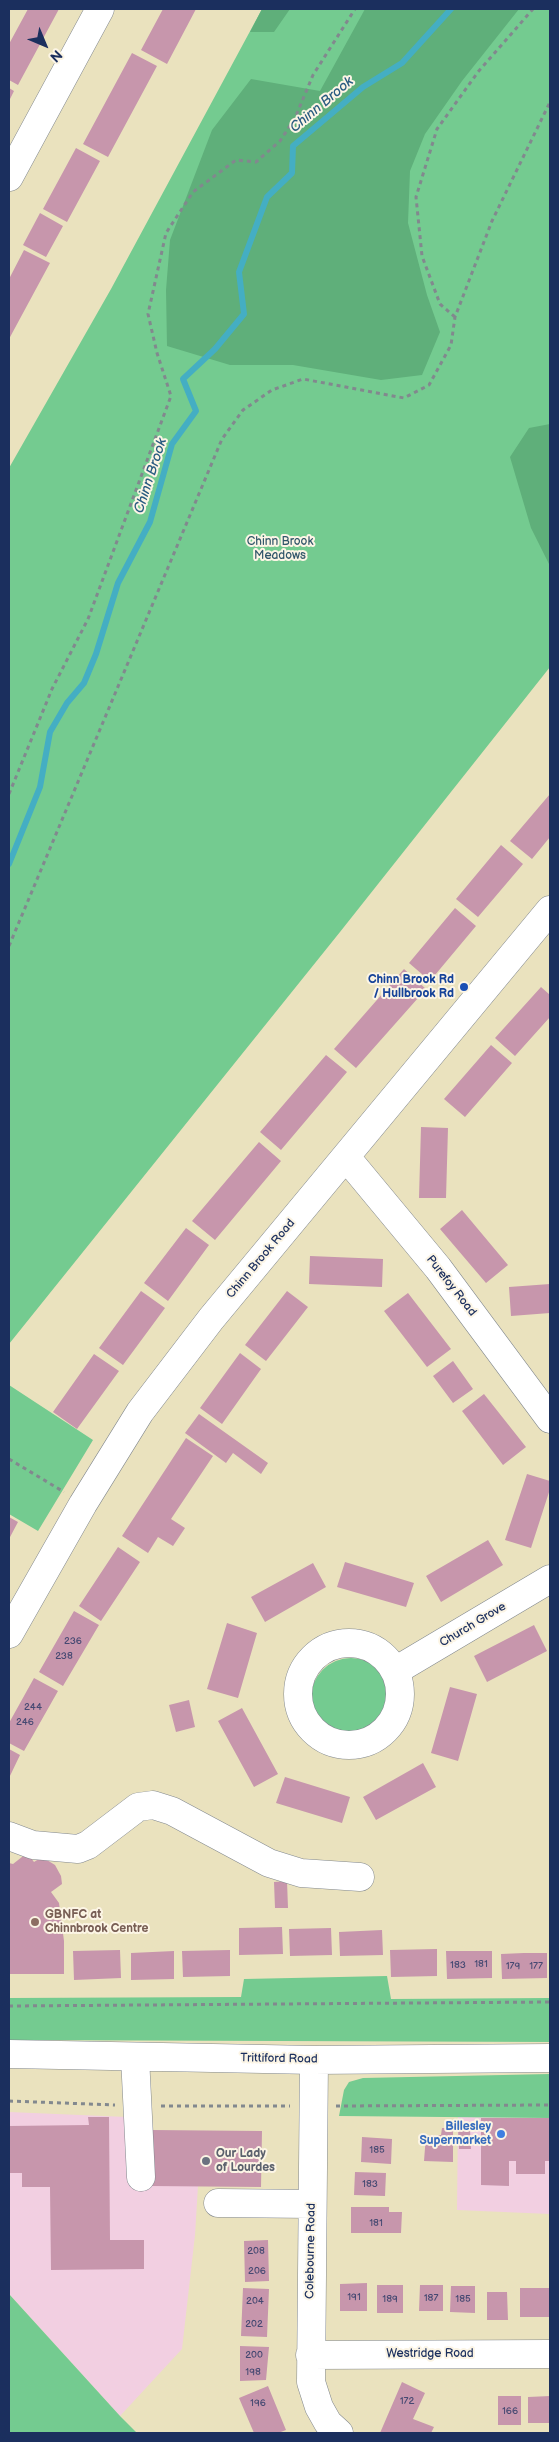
<!DOCTYPE html>
<html>
<head>
<meta charset="utf-8">
<style>
	body { margin:0 }
	#map { position:relative; width:559px; height:2442px; overflow:hidden; background:#eae2be; font-family:"Balsamiq Sans",sans-serif }
	canvas { display:block }
	.frame { position:absolute; inset:0; border:10px solid #1b2f5e; pointer-events:none }
	.north { position:absolute; left:20px; top:20px; width:50px; height:50px; -webkit-text-stroke:4px #fcf5e5; paint-order:stroke; rotate:135deg; font-size:14px; font-weight:700; line-height:20px; text-align:center; color:#1b2f5e }
	.north::after { content:''; display:block; margin:auto; width:18px; height:22px; background:#1b2f5e; clip-path:polygon(50% 0,100% 100%,50% 72%,0 100%) }
</style>
</head>
<body>
<div id="map">
<canvas width="559" height="2442"></canvas>
<div class="frame"></div>
<div class="north">N</div>
</div>
<script>
const c = document.querySelector('canvas').getContext('2d');
c.lineJoin = 'round';
function paint(path, color) {
  c.fillStyle = color;
  c.fill(path, 'evenodd');
}
function toPath(rows) {
  const path = new Path2D();
  for (const r of rows) {
    if (r.length === 3) {
      path.moveTo(r[0] + r[2], r[1]);
      path.arc(r[0], r[1], r[2], 0, 2 * Math.PI);
      continue;
    }
    path.moveTo(r[0], r[1]);
    for (let i = 2; i < r.length; i += 2) path.lineTo(r[i], r[i + 1]);
  }
  return path;
}
function strokePath(path, color, width, dash) {
  c.strokeStyle = color;
  c.lineWidth = width;
  c.lineCap = dash ? 'butt' : 'round';
  c.setLineDash(dash || []);
  c.stroke(path);
}
function drawText(font, color, halo, rows, align = 'center') {
  c.font = font + ' "Balsamiq Sans",sans-serif';
  c.lineWidth = 4;
  c.setLineDash([]);
  c.textBaseline = 'middle';
  c.strokeStyle = halo;
  c.fillStyle = color;
  for (const [text, x, y, turn = 0] of rows) {
    c.save();
    c.translate(x, y);
    c.rotate((+turn || 0) * Math.PI / 180);
    c.textAlign = isNaN(turn) ? turn : align;
    if (halo) c.strokeText(text, 0, 0);
    c.fillText(text, 0, 0);
    c.restore();
  }
}
const built = toPath([
	[9,2112,151,2118,150,2185,198,2186,195,2235,182,2349,120,2416,9,2294],
	[458,2117,550,2118,550,2214,457,2210]
]);
const green = toPath([
	[262,9,550,9,550,667,340,932,9,1344,9,468,111,289],
	[9,1385,93,1440,38,1531,9,1514],
	[351,1698,40],
	[387,1976,391,1999,550,1998,550,2042,9,2040,9,1998,241,1997,244,1979],
	[550,2074,550,2118,339,2116,344,2090,349,2082,363,2078],
	[9,2294,120,2416,137,2433,9,2433]
]);
const forest = toPath([
	[262,9,290,9,274,32,250,32],
	[365,9,519,9,462,81,425,134,410,171,408,223,427,295,440,332,422,375,381,380,293,365,230,365,167,346,166,290,170,240,212,130,251,79,320,91],
	[550,424,550,566,531,528,510,457,529,428]
]);
const stream = toPath([
	[9,864,40,787,50,732,67,703,84,683,96,654,118,583,150,522,172,444,196,411,183,379,215,349,244,314,239,272,267,197,292,173,293,146,363,87,402,63,451,9]
]);
const building = toPath([
	[28,9,59,9,18,85,9,80,9,44],
	[163,9,196,9,167,64,141,50],
	[132,53,157,66,108,157,83,144],
	[9,88,14,91,9,101],
	[76,148,100,161,67,222,43,209],
	[40,213,63,226,46,257,23,245],
	[24,250,50,263,9,339,9,279],
	[550,794,550,837,532,859,510,841],
	[501,845,523,864,478,917,456,899],
	[455,908,476,926,430,981,409,963],
	[404,969,426,989,356,1068,334,1049],
	[541,987,550,995,550,1017,515,1056,495,1038],
	[491,1045,512,1063,465,1117,444,1099],
	[326,1055,347,1072,281,1150,260,1132],
	[421,1127,448,1128,446,1198,419,1198],
	[259,1142,281,1161,215,1240,192,1221],
	[462,1210,508,1265,486,1283,440,1229],
	[186,1228,209,1245,168,1301,144,1283],
	[310,1256,383,1259,382,1287,309,1284],
	[550,1284,550,1313,511,1316,509,1287],
	[141,1291,165,1308,123,1365,99,1348],
	[287,1291,308,1307,266,1361,245,1345],
	[408,1293,451,1349,427,1367,384,1311],
	[240,1353,261,1369,222,1424,200,1408],
	[94,1354,119,1371,77,1429,53,1412],
	[453,1361,473,1389,453,1403,433,1376],
	[484,1394,526,1447,503,1465,462,1411],
	[199,1414,268,1463,261,1474,233,1453,226,1463,185,1433],
	[186,1438,213,1456,171,1519,185,1528,173,1546,158,1537,148,1553,122,1536],
	[527,1474,550,1481,550,1489,531,1548,505,1540],
	[9,1517,18,1522,9,1539],
	[488,1540,503,1565,441,1602,426,1576],
	[118,1547,140,1562,101,1621,79,1606],
	[345,1562,414,1583,406,1607,337,1587],
	[313,1563,326,1587,265,1622,251,1597],
	[74,1611,99,1625,63,1686,39,1672],
	[227,1623,257,1633,238,1698,207,1689],
	[534,1625,547,1651,487,1682,474,1656],
	[34,1678,58,1691,24,1751,9,1743,9,1723],
	[450,1687,477,1694,458,1761,431,1753],
	[189,1700,195,1727,176,1732,169,1705],
	[242,1708,278,1774,254,1787,218,1721],
	[9,1749,20,1755,9,1778],
	[423,1763,436,1787,376,1820,363,1797],
	[285,1777,350,1797,342,1823,276,1803],
	[27,1853,34,1862,42,1857,55,1865,61,1876,62,1884,51,1892,59,1903,64,1941,64,1974,9,1974,9,1863,13,1864],
	[287,1881,288,1908,275,1908,274,1882],
	[282,1927,283,1954,239,1955,239,1928],
	[331,1928,332,1955,290,1956,289,1929],
	[382,1930,383,1955,340,1956,339,1932],
	[437,1949,437,1976,391,1977,390,1950],
	[120,1950,121,1978,74,1980,73,1951],
	[230,1950,230,1976,183,1977,182,1951],
	[174,1951,174,1979,131,1980,131,1953],
	[446,1951,492,1951,492,1978,447,1979],
	[524,1953,547,1953,547,1978,502,1979,501,1954],
	[88,2117,109,2117,110,2240,144,2240,144,2269,51,2270,50,2187,22,2187,22,2173,9,2173,9,2126,89,2125],
	[481,2118,550,2118,550,2161,545,2161,545,2174,516,2174,516,2161,509,2161,509,2186,481,2185],
	[442,2128,453,2128,453,2162,424,2161,426,2135,441,2135],
	[458,2129,470,2129,471,2149,459,2149],
	[151,2130,262,2131,261,2187,150,2186],
	[362,2137,392,2139,391,2164,361,2162],
	[355,2172,386,2173,385,2196,354,2195],
	[351,2207,389,2207,389,2212,402,2212,401,2233,351,2233],
	[268,2240,269,2281,245,2282,244,2241],
	[367,2283,367,2311,340,2311,340,2284],
	[377,2285,403,2285,403,2313,377,2313],
	[420,2285,443,2285,443,2311,419,2311],
	[451,2286,475,2286,475,2313,450,2312],
	[243,2288,269,2289,267,2337,241,2336],
	[520,2288,550,2288,550,2317,520,2317],
	[487,2292,507,2292,508,2320,487,2320],
	[240,2346,269,2347,266,2380,240,2381],
	[402,2382,425,2393,413,2419,434,2427,431,2433,380,2433],
	[268,2386,286,2430,278,2433,254,2433,239,2398],
	[498,2396,521,2396,521,2425,498,2425],
	[550,2396,550,2423,528,2423,528,2397]
]);
const path = toPath([
	[455,317,440,304,422,256,416,197,437,129,478,72,533,9],
	[9,794,52,689,88,619,171,396,157,353,148,314,166,233,193,192,236,160,256,162,280,141,295,118,313,75,355,9],
	[9,946,222,439,243,410,272,390,303,379,404,398,429,385,451,345,455,317,492,221,550,102],
	[9,1459,64,1492],
	[9,2006,550,2002],
	[9,2101,115,2105],
	[161,2106,290,2106],
	[336,2106,550,2105]
]);
const minor = toPath([
	[9,177,100,9],
	[346,1157,438,1268,550,1419],
	[9,1634,83,1504,140,1412,211,1319,550,910],
	[349,1694,51],
	[395,1671,550,1579],
	[9,1836,33,1845,78,1849,88,1845,138,1807,153,1805,172,1811,269,1863,301,1873,360,1877],
	[9,2054,314,2060,550,2058],
	[135,2057,141,2177],
	[314,2060,311,2382,319,2407,328,2423,339,2433],
	[218,2203,312,2204],
	[310,2355,550,2354]
]);
const markers = [
	[464,987,5,"#1a4fb4"],
	[35,1922,5,"#8d6e63"],
	[501,2134,5,"#3f7fe0"],
	[206,2161,5,"#6b7280"]
];
const numberNames = [
	["236",73,1641],
	["238",64,1656],
	["244",33,1707],
	["246",25,1722],
	["181",481,1964],
	["183",458,1965],
	["179",513,1966],
	["177",536,1966],
	["185",377,2150],
	["183",370,2184],
	["181",376,2223],
	["208",256,2251],
	["206",257,2271],
	["191",354,2297],
	["187",431,2298],
	["189",390,2299],
	["185",463,2299],
	["204",255,2301],
	["202",254,2324],
	["200",254,2355],
	["198",253,2372],
	["172",407,2401],
	["196",258,2403],
	["166",510,2411]
];
const parkNames = [
	["Chinn Brook",280,542],
	["Meadows",280,556]
];
const transitNames = [
	["Chinn Brook Rd",454,980],
	["/ Hullbrook Rd",454,994]
];
const streetNames = [
	["Chinn Brook Road",261,1259,-50],
	["Purefoy Road",451,1286,52],
	["Church Grove",473,1625,-31],
	["Trittiford Road",279,2059,1],
	["Colebourne Road",311,2251,-89],
	["Westridge Road",430,2354]
];
const educationNames = [
	["GBNFC at",45,1915],
	["Chinnbrook Centre",45,1929]
];
const shopNames = [
	["Billesley",491,2127],
	["Supermarket",491,2141]
];
const worshipNames = [
	["Our Lady",216,2154],
	["of Lourdes",216,2168]
];
const waterNames = [
	["Chinn Brook",322,105,-40],
	["Chinn Brook",151,476,-72]
];
paint(built, '#f2cfe1');
paint(green, '#74cb90');
paint(forest, '#5faf7a');
strokePath(stream, '#44aec3', 6);
paint(building, '#c796ac');
strokePath(minor, '#82888e', 29);
strokePath(path, '#82888e', 3, [4, 4]);
strokePath(minor, '#fff', 28);
for (const [x, y, r, color] of markers) {
  const dot = new Path2D();
  dot.arc(x, y, r, 0, 2 * Math.PI);
  c.fillStyle = color;
  c.fill(dot);
  strokePath(dot, '#fcf5e5', 2);
}
drawText('10px', '#464972', null, numberNames);
drawText('12px', '#31566a', '#fcf5e5', parkNames);
drawText('bold 12px', '#164399', '#fcf5e5', transitNames, 'right');
drawText('12px', '#1b2f5e', '#fcf5e5', streetNames);
drawText('bold 12px', '#785e54', '#fcf5e5', educationNames, 'left');
drawText('bold 12px', '#366cbe', '#fcf5e5', shopNames, 'right');
drawText('bold 12px', '#5b616d', '#fcf5e5', worshipNames, 'left');
drawText('italic 14px', '#295b81', '#fcf5e5', waterNames);
</script>
</body>
</html>
